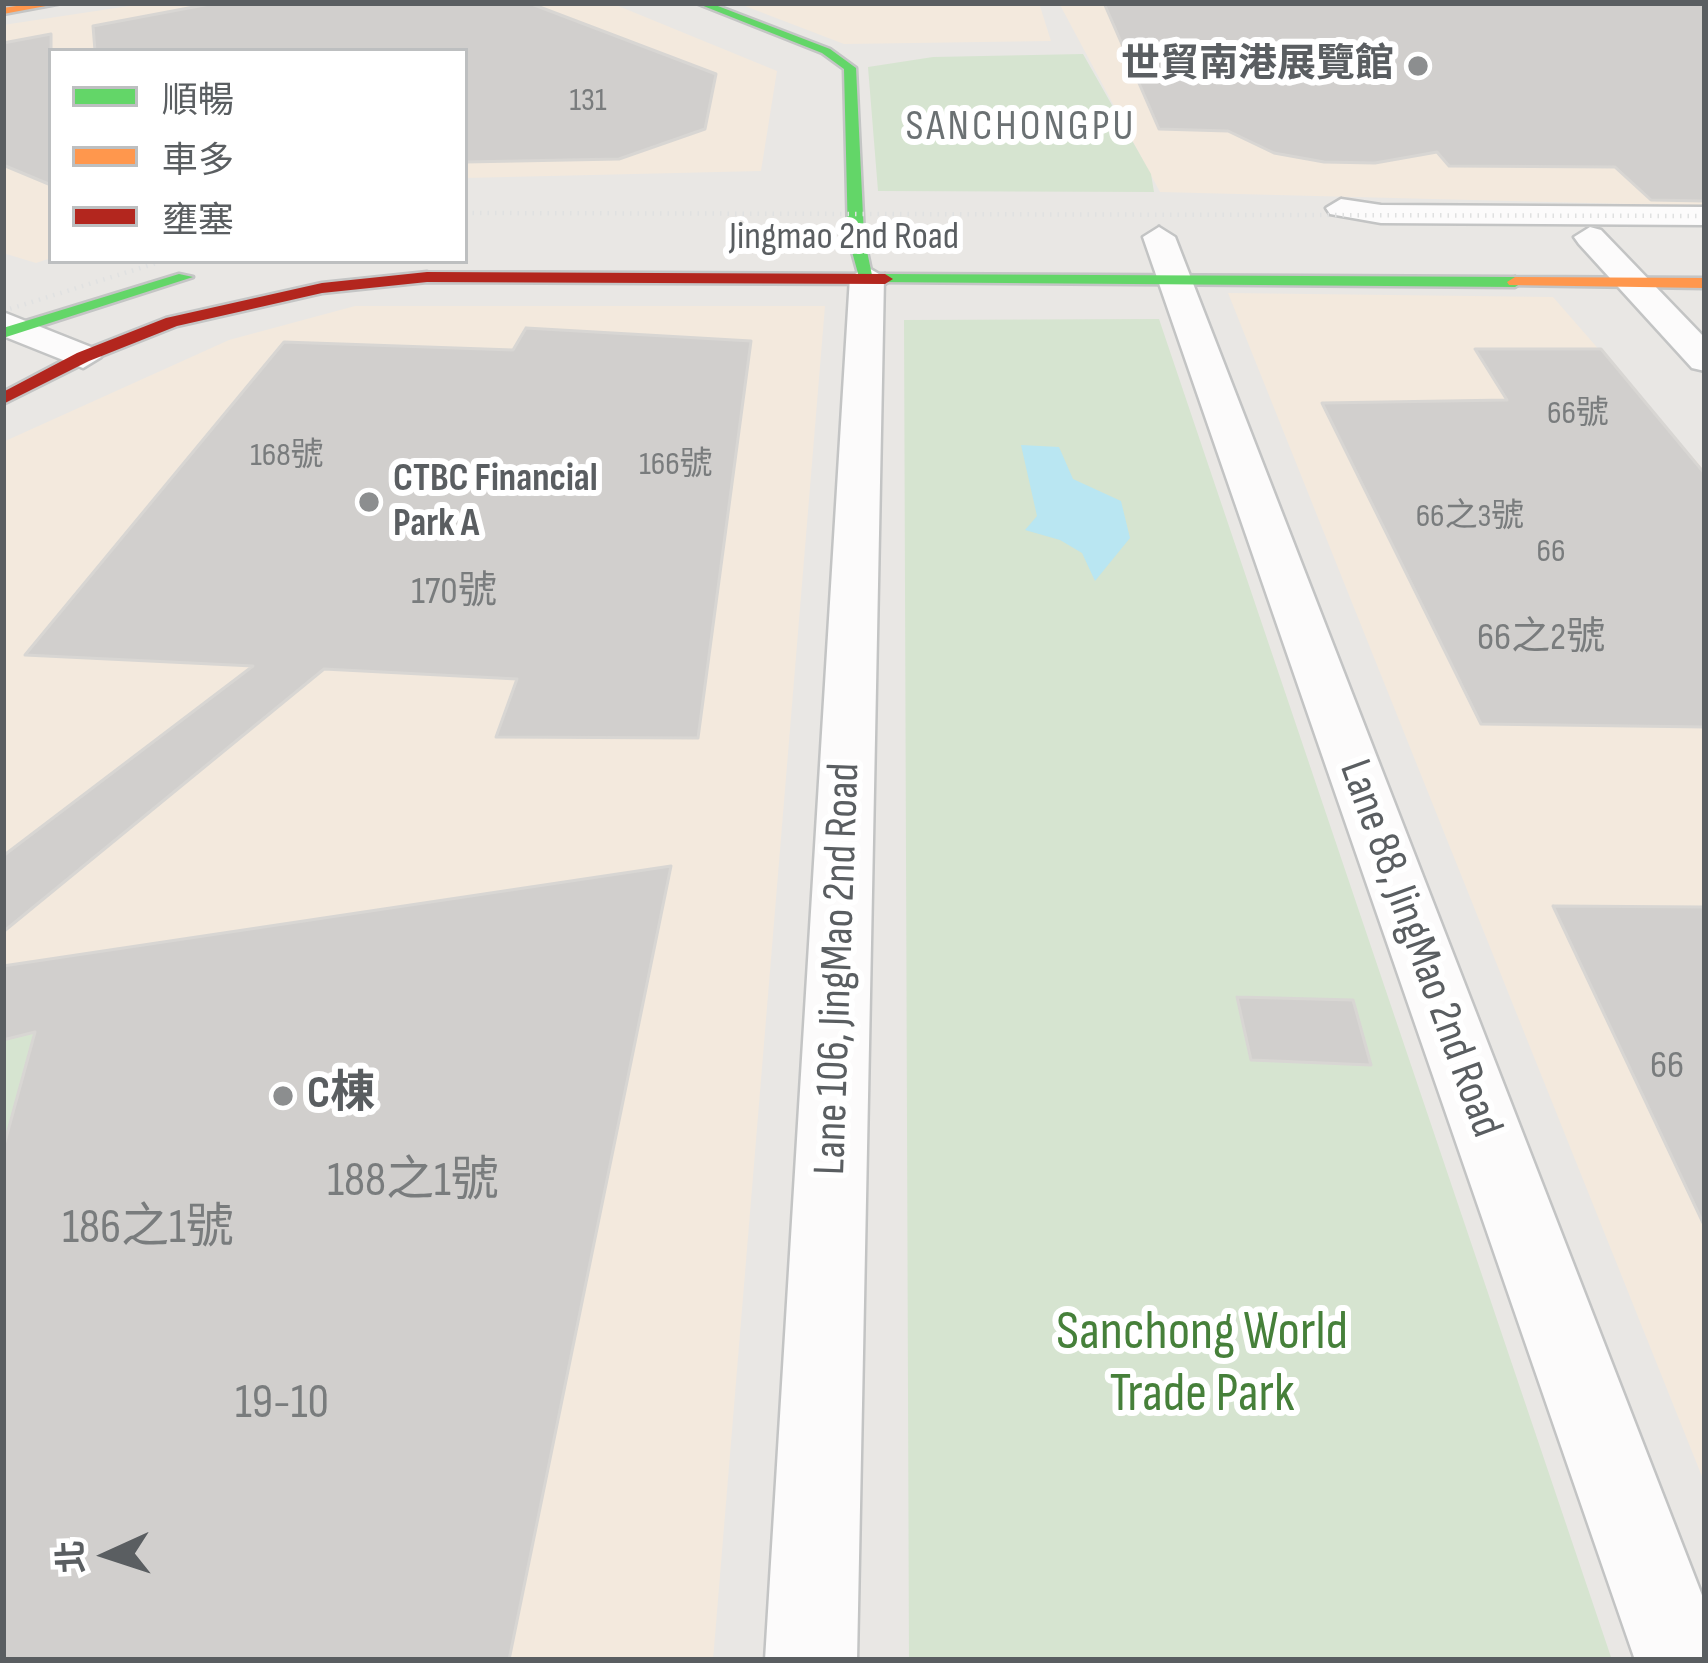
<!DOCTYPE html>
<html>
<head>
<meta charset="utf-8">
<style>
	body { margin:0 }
	#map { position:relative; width:1708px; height:1663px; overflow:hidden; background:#e9e7e4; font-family:"Sofia Sans Condensed","Noto Sans TC",sans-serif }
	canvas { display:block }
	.frame { position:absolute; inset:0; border:6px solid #5a5e61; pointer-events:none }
	.legend { position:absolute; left:48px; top:48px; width:420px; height:216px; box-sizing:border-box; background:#fff; border:3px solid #bdbfc0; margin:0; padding:15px 21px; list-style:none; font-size:36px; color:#5a5e61 }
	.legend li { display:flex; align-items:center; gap:24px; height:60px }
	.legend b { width:60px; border:3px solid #bdbfc0 }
	.north { position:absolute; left:48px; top:1495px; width:120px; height:120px; -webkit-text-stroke:9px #fff; paint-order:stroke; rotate:267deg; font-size:33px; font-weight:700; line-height:48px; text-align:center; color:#5a5e61 }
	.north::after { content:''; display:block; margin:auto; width:42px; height:54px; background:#5a5e61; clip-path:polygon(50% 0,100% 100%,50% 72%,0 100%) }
</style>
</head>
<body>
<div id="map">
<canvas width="1708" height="1663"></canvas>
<div class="frame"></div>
<ul class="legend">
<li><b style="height:15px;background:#63d668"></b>順暢</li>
<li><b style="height:15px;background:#ff974d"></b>車多</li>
<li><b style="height:15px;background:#b3261e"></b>壅塞</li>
</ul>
<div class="north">北</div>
</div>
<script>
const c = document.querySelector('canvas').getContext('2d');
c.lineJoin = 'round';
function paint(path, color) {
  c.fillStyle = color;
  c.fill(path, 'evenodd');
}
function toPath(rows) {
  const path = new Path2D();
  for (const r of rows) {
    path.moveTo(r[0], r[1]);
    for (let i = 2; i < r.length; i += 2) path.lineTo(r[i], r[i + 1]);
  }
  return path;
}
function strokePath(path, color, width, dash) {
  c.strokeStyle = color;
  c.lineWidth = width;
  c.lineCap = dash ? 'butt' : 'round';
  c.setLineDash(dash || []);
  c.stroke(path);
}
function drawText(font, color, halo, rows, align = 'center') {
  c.font = font + ' "Sofia Sans Condensed","Noto Sans TC",sans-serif';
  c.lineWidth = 12;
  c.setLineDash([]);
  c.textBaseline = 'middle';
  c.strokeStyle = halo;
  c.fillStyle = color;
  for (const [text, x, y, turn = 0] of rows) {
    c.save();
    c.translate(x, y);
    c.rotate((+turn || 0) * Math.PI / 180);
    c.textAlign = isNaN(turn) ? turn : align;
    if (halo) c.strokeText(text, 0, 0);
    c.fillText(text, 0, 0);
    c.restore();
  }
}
const commercial = toPath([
	[149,3,611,3,777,71,761,171,465,178,465,51,51,51,51,258,36,263,3,253,3,25],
	[737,3,1039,3,1051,41,844,44],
	[1059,3,1705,3,1705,206,1160,192],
	[1228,293,1553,297,1705,471,1705,1484],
	[355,306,825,306,713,1660,3,1660,3,442,229,340]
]);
const green = toPath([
	[1083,54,1151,174,1154,192,878,191,868,67,933,57],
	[1159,319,1612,1660,909,1660,904,320],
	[35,1032,3,1149,3,1040]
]);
const water = toPath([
	[1021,445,1059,447,1073,479,1121,501,1130,538,1095,581,1082,553,1060,540,1025,530,1037,516]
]);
const building = toPath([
	[215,3,529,3,716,74,705,129,619,159,465,162,465,51,95,51,93,26,215,3],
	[1104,3,1705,3,1705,201,1651,200,1615,167,1449,166,1437,152,1375,163,1324,162,1274,153,1228,131,1159,129,1104,3],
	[51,34,51,185,3,165,3,43,51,34],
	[526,328,751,341,698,738,496,737,517,679,324,669,3,932,3,856,253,666,25,655,284,342,513,350,526,328],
	[1475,349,1601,349,1705,474,1705,727,1481,724,1322,403,1507,400,1475,349],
	[671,866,509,1660,3,1660,3,1149,35,1032,3,1040,3,966,671,866],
	[1553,906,1705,907,1705,1227,1553,906],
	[1237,997,1353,1000,1371,1065,1251,1060,1237,997]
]);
const street = toPath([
	[1341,199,1381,205,1705,207,1705,225,1381,223,1330,214,1326,208,1341,199],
	[1159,227,1175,237,1705,1603,1705,1660,1635,1660,1143,237,1159,227],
	[1590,227,1601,230,1705,338,1705,371,1692,368,1579,244,1574,237,1590,227],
	[867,267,884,277,857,1660,765,1660,850,277,867,267],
	[3,312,96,349,101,357,83,368,3,336,3,312]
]);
const fast = toPath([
	[696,3,710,3,830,49,856,68,864,237,873,280,859,277,848,237,844,69,822,53,696,3],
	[179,274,193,277,3,338,3,328,179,274],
	[885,274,1515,277,1523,282,1515,287,879,282,879,276,885,274]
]);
const slow = toPath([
	[36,3,62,3,3,14,3,8,36,3],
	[1515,277,1705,278,1705,288,1509,285,1507,282,1515,277]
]);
const jam = toPath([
	[427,272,885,274,893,279,885,284,427,282,322,293,177,326,89,361,3,404,3,392,77,353,166,318,322,283,427,272]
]);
const rail = toPath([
	[465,213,1705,216],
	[3,311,163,261]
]);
const markers = [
	[1418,66,12,"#8c8e8f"],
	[369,502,12,"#8c8e8f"],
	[283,1096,12,"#8c8e8f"]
];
const farNumbernames = [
	["131",588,102],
	["66號",1578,415],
	["168號",287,457],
	["166號",676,466],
	["66之3號",1470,518],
	["66",1551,553]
];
const farPoinames = [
	["世貿南港展覽館",1394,66],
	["CTBC Financial",393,480,"left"],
	["Park A",393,525,"left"]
];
const farStreetnames = [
	["Jingmao 2nd Road",844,238]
];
const numberNames = [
	["170號",454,593],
	["66之2號",1541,639],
	["66",1667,1067]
];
const farQuarternames = [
	["SANCHONGPU",1021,128]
];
const streetNames = [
	["Lane 88, JingMao 2nd Road",1419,949,70],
	["Lane 106, JingMao 2nd Road",839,969,-88]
];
const poiNames = [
	["C棟",307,1096]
];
const nearNumbernames = [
	["188之1號",413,1183],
	["186之1號",148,1230],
	["19-10",282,1405]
];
const nearParknames = [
	["Sanchong World",1202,1334],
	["Trade Park",1202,1396]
];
paint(commercial, '#f3e9dd');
paint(green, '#d6e4d0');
paint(water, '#b9e6f2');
paint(building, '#d1cfcd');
strokePath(building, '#d8d6d3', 3);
strokePath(street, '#c3c4c4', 5);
strokePath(fast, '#c4c5c5', 5);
strokePath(slow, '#c4c5c5', 5);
strokePath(jam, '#c4c5c5', 5);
paint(street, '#fcfbfb');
paint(fast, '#63d668');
paint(slow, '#ff974d');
paint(jam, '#b3261e');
strokePath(rail, '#e0e1e1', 4.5, [1.5, 6]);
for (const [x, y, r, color] of markers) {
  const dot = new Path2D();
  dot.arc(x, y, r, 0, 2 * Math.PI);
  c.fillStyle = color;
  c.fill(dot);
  strokePath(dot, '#fff', 4.5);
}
drawText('33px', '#797c7d', null, farNumbernames);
drawText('bold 39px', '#5a5e61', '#fff', farPoinames, 'right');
drawText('39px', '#5a5e61', '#fff', farStreetnames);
drawText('39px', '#797c7d', null, numberNames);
c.letterSpacing = '3px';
drawText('42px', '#6b7173', '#fff', farQuarternames);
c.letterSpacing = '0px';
drawText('45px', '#5a5e61', '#fff', streetNames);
drawText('bold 45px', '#5a5e61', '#fff', poiNames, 'left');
drawText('48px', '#797c7d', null, nearNumbernames);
drawText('54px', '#46803a', '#fff', nearParknames);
</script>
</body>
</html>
